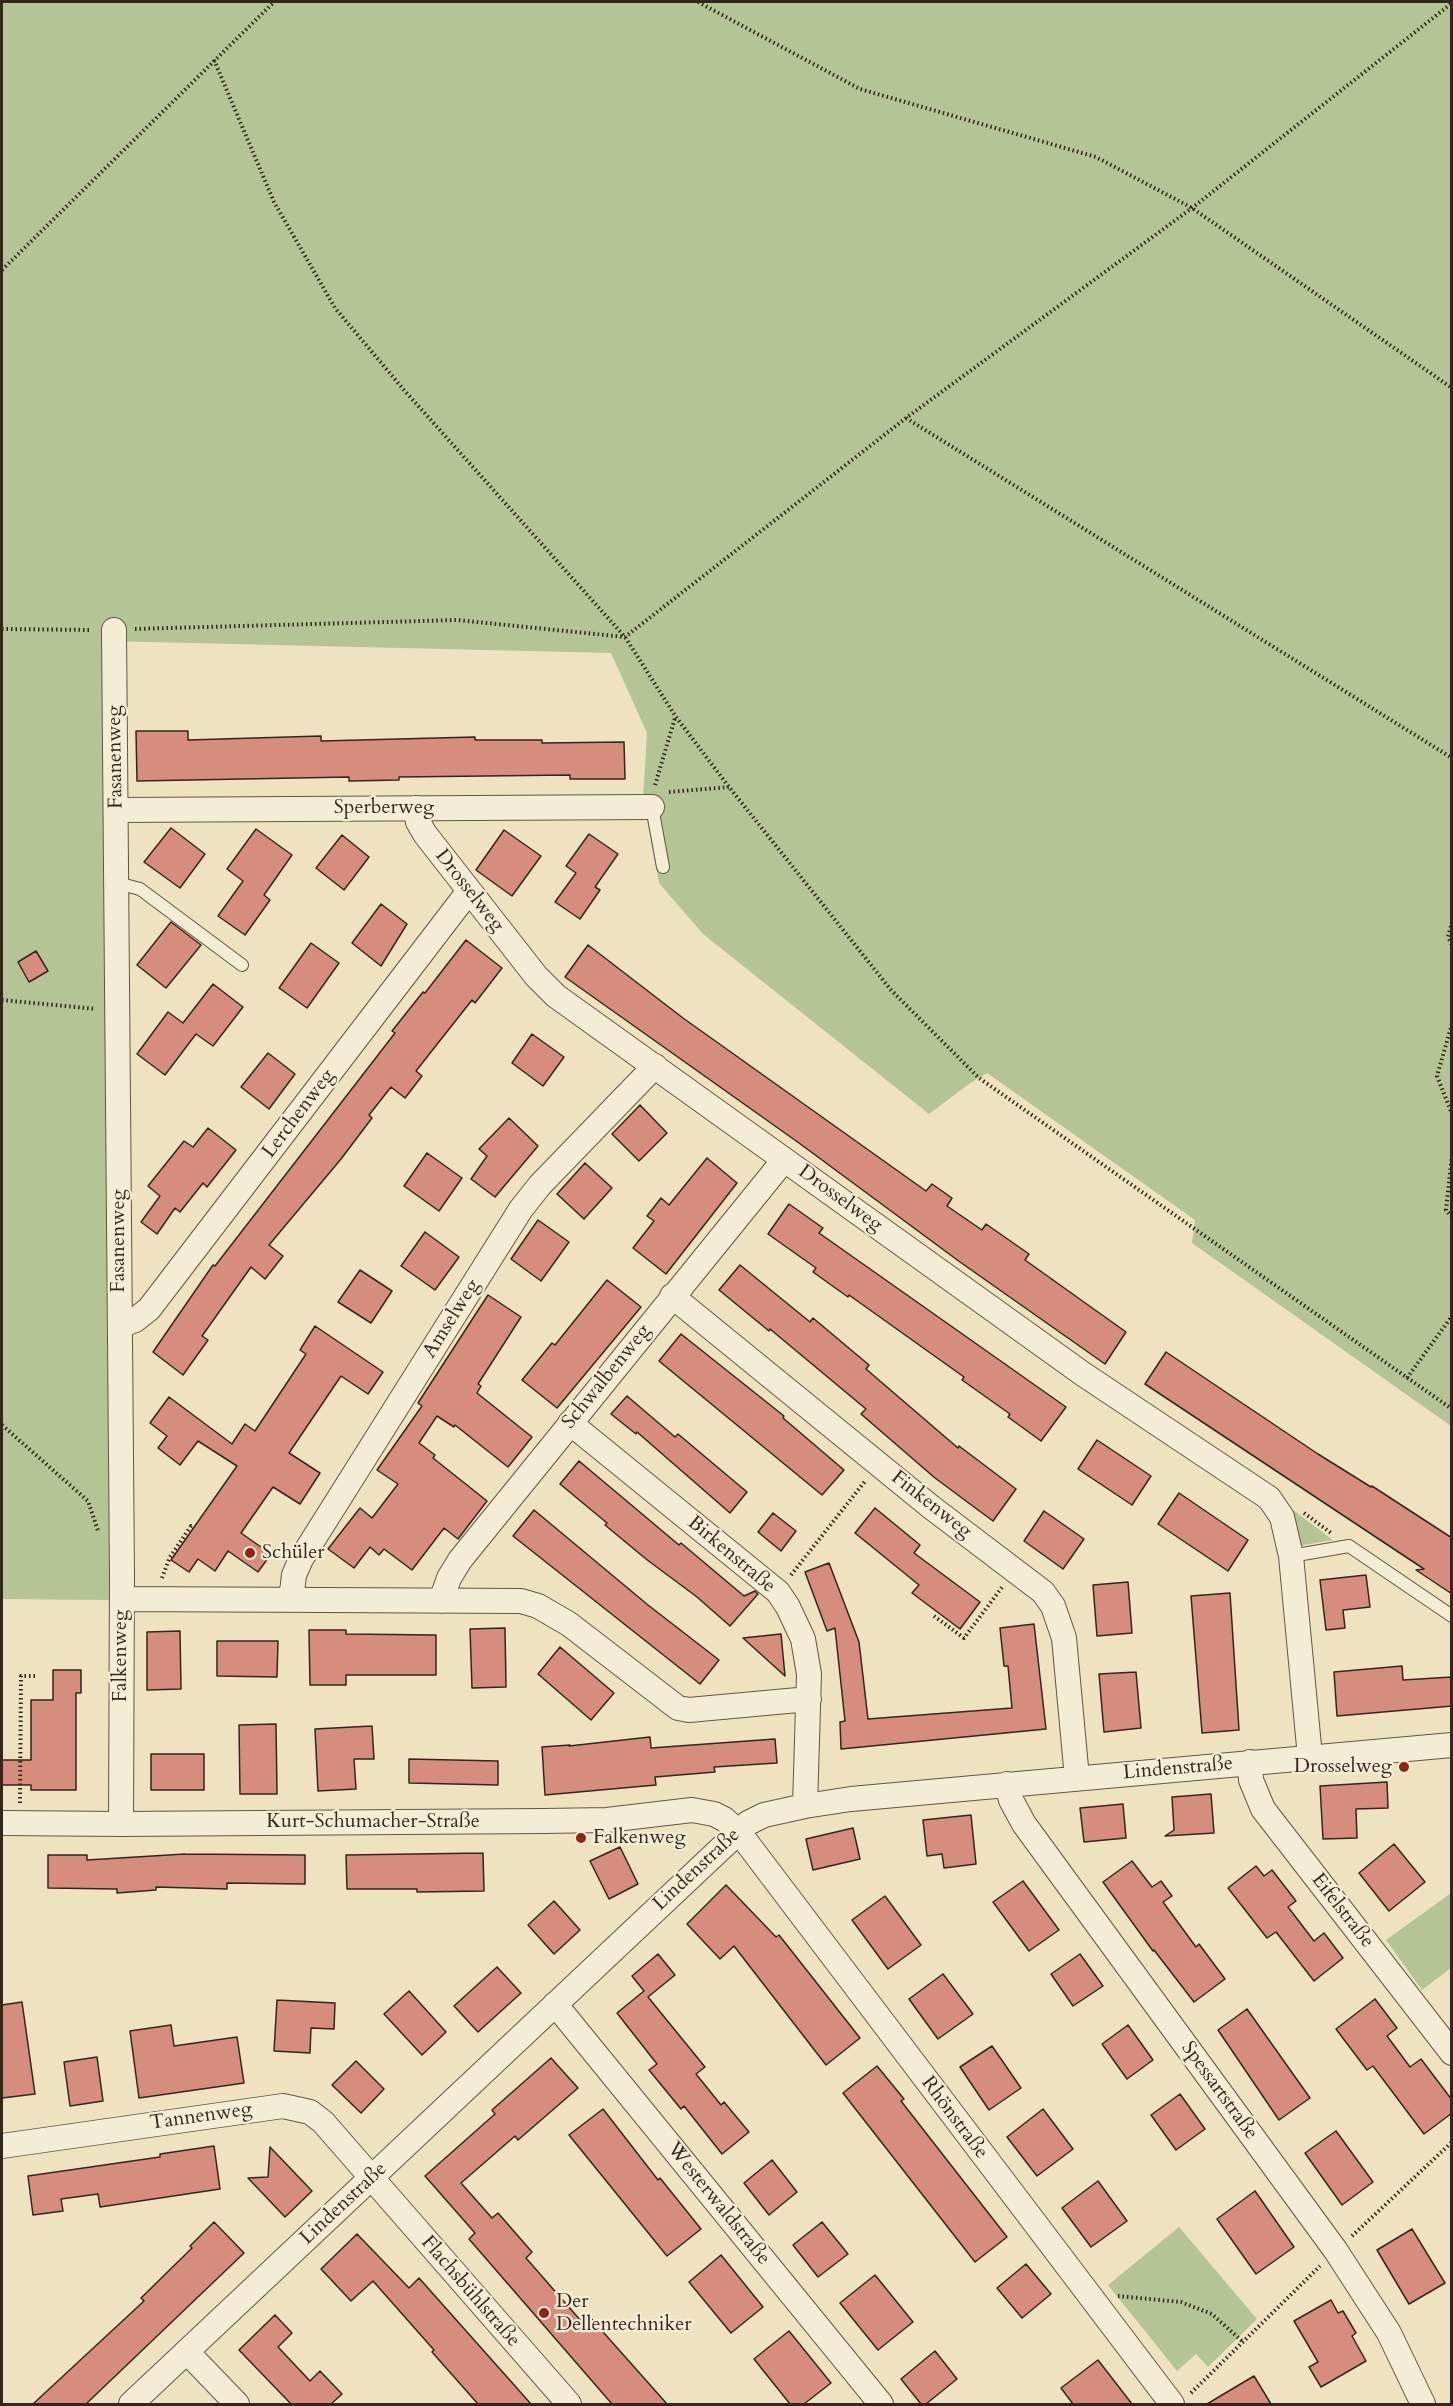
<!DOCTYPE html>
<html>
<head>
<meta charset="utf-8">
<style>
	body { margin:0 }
	#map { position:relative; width:1453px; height:2406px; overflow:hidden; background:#efe2c0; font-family:Cardo,serif }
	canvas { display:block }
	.frame { position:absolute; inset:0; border:3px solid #33261c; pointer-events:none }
</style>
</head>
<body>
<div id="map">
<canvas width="1453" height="2406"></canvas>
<div class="frame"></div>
</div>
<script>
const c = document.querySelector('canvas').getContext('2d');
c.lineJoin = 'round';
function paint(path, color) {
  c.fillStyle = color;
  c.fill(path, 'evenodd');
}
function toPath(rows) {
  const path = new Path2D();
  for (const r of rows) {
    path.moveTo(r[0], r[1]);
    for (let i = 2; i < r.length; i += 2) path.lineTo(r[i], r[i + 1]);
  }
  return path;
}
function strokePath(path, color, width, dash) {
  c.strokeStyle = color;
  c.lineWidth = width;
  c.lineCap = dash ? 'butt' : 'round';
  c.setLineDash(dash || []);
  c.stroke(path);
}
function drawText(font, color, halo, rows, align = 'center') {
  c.font = font + ' Cardo,serif';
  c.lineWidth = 4.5;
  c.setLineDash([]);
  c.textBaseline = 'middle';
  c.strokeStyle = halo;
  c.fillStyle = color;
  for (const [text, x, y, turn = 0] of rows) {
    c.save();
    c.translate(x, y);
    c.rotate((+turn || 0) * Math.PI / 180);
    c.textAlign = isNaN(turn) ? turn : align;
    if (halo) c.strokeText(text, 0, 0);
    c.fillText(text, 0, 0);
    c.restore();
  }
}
const green = toPath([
	[2,2,1451,2,1451,1426,1192,1243,1195,1220,987,1073,969,1084,929,1114,703,934,659,883,643,799,647,733,611,653,107,641,110,1600,2,1599],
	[1293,1510,1333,1540,1298,1546],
	[1451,1893,1451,1968,1422,1990,1386,1940],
	[1179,2227,1257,2319,1208,2367,1196,2354,1177,2371,1108,2285]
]);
const building = toPath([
	[136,731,188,731,188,740,321,736,321,741,475,737,475,740,542,740,542,743,624,742,625,779,570,779,570,775,399,777,399,780,349,781,349,777,137,781,136,731],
	[171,828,205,854,180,888,144,862,171,828],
	[256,829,292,855,264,895,270,900,245,935,218,916,243,881,227,869,256,829],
	[504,830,541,856,512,896,476,870,504,830],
	[589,834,618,854,595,887,600,890,580,919,555,902,576,873,566,866,589,834],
	[342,835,369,857,344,890,316,868,342,835],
	[381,904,407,924,381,966,352,943,381,904],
	[171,922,201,945,166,988,137,965,171,922],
	[466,940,502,968,475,1003,472,1000,416,1071,422,1076,405,1098,391,1087,369,1115,372,1118,341,1159,269,1245,283,1256,265,1279,251,1267,202,1336,208,1340,183,1375,153,1352,213,1265,215,1266,395,1033,392,1031,423,992,425,993,466,940],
	[311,943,339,963,307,1008,279,988,311,943],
	[588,945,683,1018,926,1191,932,1184,952,1198,947,1206,982,1230,986,1224,1029,1254,1025,1260,1126,1332,1105,1364,960,1262,799,1143,565,977,588,945],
	[36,951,48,971,29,982,18,962,36,951],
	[213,984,243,1007,213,1046,196,1034,165,1075,137,1054,168,1012,183,1023,213,984],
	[532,1034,564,1057,543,1086,512,1063,532,1034],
	[268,1053,295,1074,269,1109,241,1087,268,1053],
	[640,1105,667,1133,639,1161,612,1134,640,1105],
	[509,1118,538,1146,495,1197,471,1179,487,1156,479,1149,509,1118],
	[208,1128,236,1150,207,1187,203,1183,180,1212,175,1208,157,1234,141,1222,160,1196,148,1186,184,1141,193,1147,208,1128],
	[427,1153,462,1178,439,1211,404,1186,427,1153],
	[707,1158,737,1183,666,1274,633,1248,654,1221,647,1216,661,1198,669,1205,707,1158],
	[585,1163,612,1188,584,1219,557,1194,585,1163],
	[789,1204,823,1228,819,1233,1066,1407,1041,1441,1008,1417,1010,1414,962,1380,964,1377,849,1295,848,1297,813,1272,816,1268,768,1234,789,1204],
	[538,1220,569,1242,541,1281,511,1259,538,1220],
	[425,1232,459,1257,435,1290,401,1266,425,1232],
	[740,1265,810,1322,813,1318,869,1365,866,1369,958,1448,959,1446,1016,1489,993,1521,935,1478,861,1414,866,1409,770,1329,769,1331,719,1290,740,1265],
	[360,1270,392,1291,371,1323,338,1302,360,1270],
	[607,1280,641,1307,557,1408,522,1380,552,1343,555,1345,607,1280],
	[488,1295,521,1317,478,1384,481,1386,477,1393,532,1437,508,1467,455,1425,454,1427,437,1416,419,1443,435,1455,433,1458,487,1501,458,1539,444,1528,412,1570,384,1549,379,1555,370,1547,354,1568,328,1549,360,1508,372,1518,398,1484,377,1470,422,1406,418,1403,488,1295],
	[315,1326,383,1372,368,1394,341,1376,289,1453,320,1473,300,1504,273,1487,241,1533,271,1554,258,1572,228,1551,215,1571,198,1559,189,1572,171,1560,237,1466,198,1441,180,1465,158,1448,167,1436,150,1423,169,1397,232,1444,245,1424,255,1431,306,1354,300,1350,315,1326],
	[681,1334,784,1416,783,1418,844,1470,822,1495,659,1361,681,1334],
	[1166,1352,1318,1454,1371,1487,1372,1486,1452,1538,1452,1594,1416,1570,1424,1569,1145,1384,1166,1352],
	[627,1396,675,1437,678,1434,747,1492,730,1513,637,1432,636,1434,611,1414,627,1396],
	[1097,1440,1151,1476,1132,1505,1078,1469,1097,1440],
	[579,1461,679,1545,681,1543,744,1596,755,1591,758,1594,730,1626,697,1597,646,1559,605,1525,607,1523,560,1484,579,1461],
	[1179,1493,1248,1540,1228,1571,1158,1524,1179,1493],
	[875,1508,920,1545,914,1553,980,1602,960,1629,912,1593,919,1585,855,1533,875,1508],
	[534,1510,648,1605,719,1660,700,1684,513,1536,534,1510],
	[1044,1511,1084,1539,1063,1569,1024,1541,1044,1511],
	[773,1513,796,1531,781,1551,758,1532,773,1513],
	[829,1563,859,1642,868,1719,1012,1708,1008,1666,1004,1666,1000,1628,1034,1624,1046,1729,841,1749,840,1722,845,1721,835,1628,827,1631,805,1572,829,1563],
	[1366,1575,1370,1607,1343,1610,1345,1628,1326,1630,1320,1580,1366,1575],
	[1128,1582,1132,1633,1097,1636,1093,1585,1128,1582],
	[1230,1593,1239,1730,1202,1733,1191,1596,1230,1593],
	[505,1628,506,1687,472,1688,470,1629,505,1628],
	[309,1630,346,1630,346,1634,436,1635,436,1675,346,1675,346,1685,310,1685,309,1630],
	[180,1631,181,1689,147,1690,147,1632,180,1631],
	[781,1634,785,1676,743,1638,781,1634],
	[217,1641,278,1641,277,1677,217,1676,217,1641],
	[560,1647,614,1693,591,1720,538,1674,560,1647],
	[1402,1666,1403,1680,1452,1677,1452,1706,1337,1716,1334,1672,1402,1666],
	[53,1670,81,1670,81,1693,76,1693,76,1790,31,1790,31,1785,2,1785,2,1760,31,1760,31,1700,53,1700,53,1670],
	[1136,1672,1141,1728,1104,1732,1099,1674,1136,1672],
	[276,1724,277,1794,240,1794,239,1725,276,1724],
	[372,1726,374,1759,354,1759,356,1789,318,1791,315,1729,372,1726],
	[650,1737,651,1748,775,1739,777,1763,714,1767,715,1772,655,1777,656,1785,545,1795,542,1747,570,1745,569,1746,650,1737],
	[151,1754,204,1754,204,1790,151,1790,151,1754],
	[409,1759,498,1761,498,1785,409,1783,409,1759],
	[1387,1782,1388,1808,1356,1809,1357,1838,1323,1839,1320,1786,1387,1782],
	[1211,1794,1214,1833,1165,1836,1174,1830,1172,1797,1211,1794],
	[1123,1804,1126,1838,1084,1842,1080,1808,1123,1804],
	[971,1815,976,1864,944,1868,942,1854,927,1856,923,1820,971,1815],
	[853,1828,860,1859,813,1870,806,1839,853,1828],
	[1394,1844,1425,1882,1389,1911,1359,1873,1394,1844],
	[620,1847,638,1884,609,1899,590,1861,620,1847],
	[483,1853,484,1891,417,1892,417,1889,347,1889,346,1855,483,1853],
	[185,1854,305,1855,305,1884,227,1883,227,1889,156,1887,156,1890,117,1893,117,1889,48,1888,48,1855,87,1855,87,1860,185,1854],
	[1132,1861,1152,1887,1161,1881,1172,1896,1163,1902,1196,1947,1199,1944,1225,1979,1194,2002,1154,1950,1153,1951,1103,1882,1132,1861],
	[1256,1866,1264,1876,1272,1870,1296,1901,1288,1907,1314,1941,1324,1933,1343,1958,1314,1981,1276,1932,1267,1938,1228,1888,1256,1866],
	[1023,1881,1059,1930,1029,1951,993,1902,1023,1881],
	[726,1885,776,1937,779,1935,860,2038,826,2065,734,1946,720,1959,687,1924,726,1885],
	[885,1896,921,1945,888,1969,852,1920,885,1896],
	[554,1901,580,1930,554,1954,528,1925,554,1901],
	[658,1954,675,1975,648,1997,705,2067,696,2074,721,2105,724,2102,749,2132,722,2154,684,2106,681,2109,649,2070,657,2064,617,2013,644,1991,632,1976,658,1954],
	[1080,1954,1103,1986,1073,2006,1051,1974,1080,1954],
	[497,1967,521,1993,478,2032,454,2006,497,1967],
	[943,1974,973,2014,938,2039,909,1999,943,1974],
	[409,1991,446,2032,422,2055,384,2014,409,1991],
	[1375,1999,1397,2028,1387,2036,1410,2067,1421,2059,1452,2100,1452,2113,1424,2134,1373,2066,1367,2070,1336,2029,1375,1999],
	[277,2000,335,2003,334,2029,311,2028,310,2053,274,2051,277,2000],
	[22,2002,35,2094,2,2098,2,2005,22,2002],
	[1247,2009,1310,2098,1279,2120,1218,2030,1247,2009],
	[171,2025,174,2046,237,2037,244,2083,139,2098,130,2031,171,2025],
	[1128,2025,1153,2060,1127,2079,1102,2044,1128,2025],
	[992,2046,1021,2088,989,2110,960,2067,992,2046],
	[97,2057,103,2101,70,2106,64,2062,97,2057],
	[551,2058,578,2088,518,2140,515,2136,461,2183,492,2218,498,2213,532,2252,526,2258,581,2321,588,2315,667,2404,612,2404,469,2239,475,2233,425,2176,495,2114,492,2110,551,2058],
	[356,2061,384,2089,361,2113,332,2085,356,2061],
	[877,2066,904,2099,901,2101,1007,2237,975,2262,843,2093,877,2066],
	[1180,2094,1205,2129,1176,2150,1151,2115,1180,2094],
	[603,2109,658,2180,660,2178,701,2229,667,2256,569,2135,603,2109],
	[1043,2109,1073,2149,1037,2176,1007,2137,1043,2109],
	[1336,2131,1373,2182,1342,2205,1305,2153,1336,2131],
	[214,2146,220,2189,100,2207,98,2194,61,2199,63,2211,33,2215,28,2176,160,2157,160,2154,214,2146],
	[270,2147,312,2191,285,2217,248,2178,268,2177,270,2147],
	[772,2160,797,2192,769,2215,744,2183,772,2160],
	[1098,2181,1127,2221,1091,2247,1062,2208,1098,2181],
	[1255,2191,1294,2247,1256,2274,1217,2219,1255,2191],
	[214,2222,244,2253,86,2404,33,2404,144,2301,141,2298,192,2248,190,2246,214,2222],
	[822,2222,848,2254,818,2277,793,2245,822,2222],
	[1412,2229,1445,2283,1409,2304,1377,2250,1412,2229],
	[357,2234,409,2288,419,2278,531,2404,478,2404,432,2352,434,2350,373,2281,351,2301,321,2269,357,2234],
	[721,2255,763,2307,731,2333,689,2282,721,2255],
	[1026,2264,1051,2294,1022,2318,997,2288,1026,2264],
	[875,2275,913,2322,878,2350,840,2303,875,2275],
	[1331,2300,1338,2313,1343,2311,1356,2333,1352,2336,1366,2361,1321,2387,1309,2367,1318,2362,1294,2321,1331,2300],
	[275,2315,292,2333,278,2347,310,2381,320,2371,342,2394,331,2404,291,2404,239,2350,275,2315],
	[789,2331,831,2383,804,2404,790,2404,754,2359,789,2331],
	[935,2351,957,2379,926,2404,921,2404,901,2379,935,2351],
	[1098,2360,1132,2404,1073,2404,1061,2388,1098,2360],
	[1254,2376,1271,2404,1207,2404,1254,2376]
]);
const path = toPath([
	[698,2,860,89,1096,157,1192,208,1452,388],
	[214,60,274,202,335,308,404,390,625,637,676,717,729,787,891,990,979,1078,1452,1409],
	[2,270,274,2],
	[906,418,1452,758],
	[2,629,92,630],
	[135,629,457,620,625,637,906,418,1192,208,1452,3],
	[655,785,675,718],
	[669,792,729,787],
	[1452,922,1448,937,1452,945],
	[2,1000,96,1009],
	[1452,1024,1437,1076,1452,1114],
	[1452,1155,1446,1210,1452,1217],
	[1407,1378,1452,1316],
	[2,1425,88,1501,98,1531],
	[1304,1513,1331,1533],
	[791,1575,866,1480],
	[162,1578,170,1557,191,1526,194,1528],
	[934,1616,964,1638,1003,1586],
	[20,1803,21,1676,37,1676],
	[1352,2236,1452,2142],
	[1118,2296,1181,2302,1212,2314,1243,2342],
	[1191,2393,1320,2266]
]);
const lane = toPath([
	[652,807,663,867],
	[117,883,140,889,242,965],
	[1291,1556,1349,1546,1452,1616]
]);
const street = toPath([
	[114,630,122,1574,121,1824],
	[416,808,418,822,425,834,536,976,556,996,1083,1374,1269,1498,1282,1517,1291,1556,1310,1757],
	[116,810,652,807],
	[672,1296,931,1507,1043,1592,1053,1606,1064,1638,1077,1778],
	[120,1326,135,1320,149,1309,469,891],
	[570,1423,778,1592,788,1607,803,1639,809,1674,805,1806],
	[122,1599,521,1601,538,1606,569,1624,678,1708,689,1710,809,1699],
	[291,1600,294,1575,301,1559,521,1209,540,1185,655,1066],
	[441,1601,449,1578,460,1560,784,1160],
	[1250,1762,1251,1780,1263,1809,1452,2053],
	[1007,1784,1011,1800,1024,1824,1336,2251,1389,2333,1423,2404],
	[2,1823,121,1824,544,1821,607,1820,692,1810,714,1814,724,1819,738,1831,1172,2404],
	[555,2004,881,2404],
	[2,2146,283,2106,310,2112,323,2122,569,2404],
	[187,2352,237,2404],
	[131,2404,748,1823,764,1815,805,1806,851,1799,1452,1745]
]);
const markers = [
	[250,1553,6,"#8f2418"],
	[1404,1767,6,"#8f2418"],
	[581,1838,6,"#8f2418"],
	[544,2313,6,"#8f2418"]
];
const streetNames = [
	["Fasanenweg",116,757,-91],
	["Sperberweg",384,808],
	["Drosselweg",469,891,52],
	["Lerchenweg",299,1114,-53],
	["Drosselweg",840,1199,36],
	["Fasanenweg",119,1241,-90],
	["Amselweg",452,1319,-58],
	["Schwalbenweg",607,1377,-51],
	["Finkenweg",931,1505,38],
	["Birkenstraße",731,1555,40],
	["Falkenweg",121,1656,-90],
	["Lindenstraße",1178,1769,-5],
	["Kurt-Schumacher-Straße",373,1822],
	["Lindenstraße",697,1870,-43],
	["Eifelstraße",1342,1911,52],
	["Spessartstraße",1219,2091,54],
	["Tannenweg",201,2117,-8],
	["Rhönstraße",954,2118,53],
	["Lindenstraße",344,2204,-43],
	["Westerwaldstraße",718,2204,51],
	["Flachsbühlstraße",470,2292,49]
];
const poiNames = [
	["Schüler",262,1553],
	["Drosselweg",1392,1767,"right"],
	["Falkenweg",593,1838],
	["Der",556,2302],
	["Dellentechniker",556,2325]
];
paint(green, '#b5c495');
paint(building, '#d78d7d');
strokePath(building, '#33261c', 1.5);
strokePath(lane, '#625545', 14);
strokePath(street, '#625545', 26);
strokePath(path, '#33261c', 4, [1.5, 3]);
strokePath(lane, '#f5ecd6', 12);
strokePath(street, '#f5ecd6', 24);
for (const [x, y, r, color] of markers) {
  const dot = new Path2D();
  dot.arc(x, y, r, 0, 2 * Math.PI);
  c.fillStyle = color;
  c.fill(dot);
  strokePath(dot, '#f5ecd6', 2);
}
drawText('20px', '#33261c', '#f5ecd6', streetNames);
drawText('20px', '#33261c', '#f5ecd6', poiNames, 'left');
</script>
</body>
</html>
